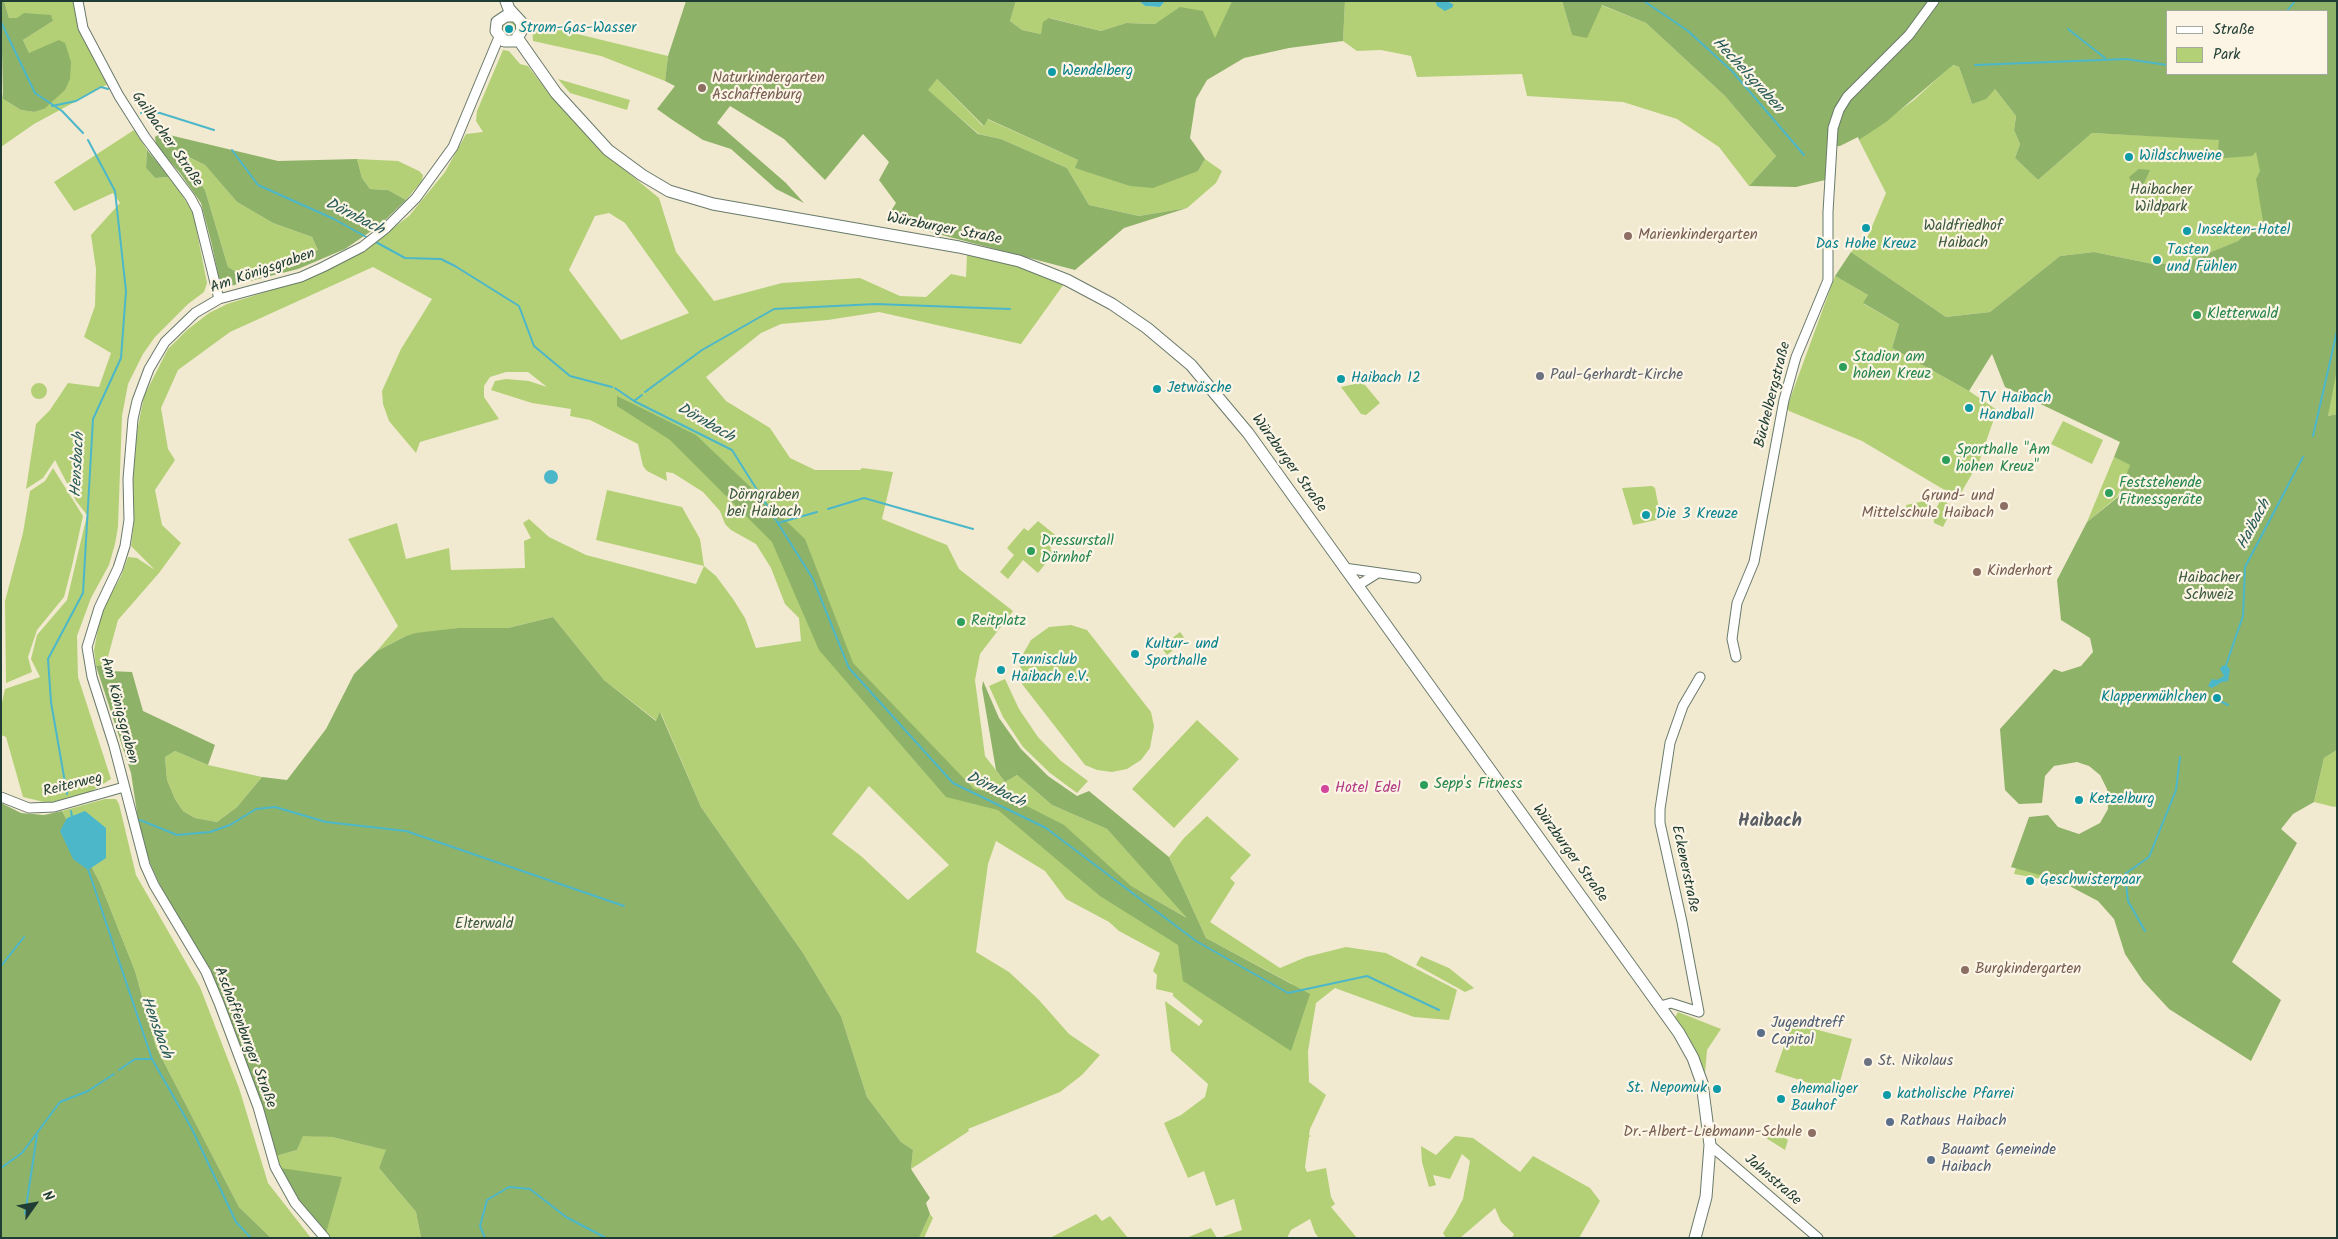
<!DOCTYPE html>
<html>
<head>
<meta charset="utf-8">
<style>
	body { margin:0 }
	#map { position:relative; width:2338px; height:1239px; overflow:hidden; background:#f2ead0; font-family:Kalam,sans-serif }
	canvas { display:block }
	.frame { position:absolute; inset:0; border:2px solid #1f3d34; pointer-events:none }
	.legend { position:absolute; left:2166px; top:10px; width:162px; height:65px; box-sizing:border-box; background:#fcf5e5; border:1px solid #a4ab9e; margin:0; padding:6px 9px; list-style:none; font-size:15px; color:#1f3d34 }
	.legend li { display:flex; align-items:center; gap:10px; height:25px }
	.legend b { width:25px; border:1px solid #a4ab9e }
	.north { position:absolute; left:10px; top:1179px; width:50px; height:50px; -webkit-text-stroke:4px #fcf5e5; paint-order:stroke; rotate:58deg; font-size:14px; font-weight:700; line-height:20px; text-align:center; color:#1f3d34 }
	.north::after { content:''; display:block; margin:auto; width:18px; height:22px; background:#1f3d34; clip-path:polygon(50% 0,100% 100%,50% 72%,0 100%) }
</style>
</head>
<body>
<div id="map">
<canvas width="2338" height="1239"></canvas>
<div class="frame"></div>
<ul class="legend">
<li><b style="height:6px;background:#fff"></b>Straße</li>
<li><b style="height:14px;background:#b3d077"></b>Park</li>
</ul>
<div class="north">N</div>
</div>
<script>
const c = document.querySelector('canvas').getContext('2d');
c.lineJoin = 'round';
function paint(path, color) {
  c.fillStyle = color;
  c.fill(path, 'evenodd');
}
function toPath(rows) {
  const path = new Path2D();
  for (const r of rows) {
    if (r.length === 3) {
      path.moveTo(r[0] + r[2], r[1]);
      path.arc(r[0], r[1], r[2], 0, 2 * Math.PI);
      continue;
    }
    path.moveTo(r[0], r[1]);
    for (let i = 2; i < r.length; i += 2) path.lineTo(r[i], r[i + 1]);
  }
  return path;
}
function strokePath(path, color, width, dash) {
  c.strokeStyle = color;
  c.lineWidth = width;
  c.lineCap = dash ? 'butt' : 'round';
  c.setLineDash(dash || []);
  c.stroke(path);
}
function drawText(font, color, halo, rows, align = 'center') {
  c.font = font + ' Kalam,sans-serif';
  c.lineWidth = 4.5;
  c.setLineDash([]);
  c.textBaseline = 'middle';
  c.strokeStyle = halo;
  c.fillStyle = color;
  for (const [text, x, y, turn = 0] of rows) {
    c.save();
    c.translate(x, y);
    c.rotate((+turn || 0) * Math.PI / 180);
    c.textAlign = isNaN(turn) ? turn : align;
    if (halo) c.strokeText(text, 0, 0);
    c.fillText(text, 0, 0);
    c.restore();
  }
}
const green = toPath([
	[4,1,76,1,78,25,108,84,34,124,1,147,1,84,3,99,21,110,34,112,44,109,29,53,23,40,53,21,9,18],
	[1016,1,1139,1,1145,6,1160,7,1165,1,1232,1,1216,39,1166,18,1155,24,1126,23,1101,31,1050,18,1041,34,1022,30,1010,21],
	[1345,1,1435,1,1437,6,1453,4,1447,1,1562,1,1572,35,1601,5,1646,23,1725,96,1776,156,1749,186,1719,147,1677,119,1623,102,1527,96,1522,74,1417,77,1411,56,1381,50,1357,51,1343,41],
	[511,19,518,25,511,38,502,34,501,25],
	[532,23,668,56,665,81,601,56,533,41],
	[503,50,509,51,520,64,528,66,551,96,597,147,659,198,676,252,714,301,782,283,860,278,900,296,926,297,951,274,966,277,967,255,1020,265,1064,284,1021,344,879,312,828,320,781,324,761,333,706,377,726,401,770,428,790,458,815,470,860,470,862,468,893,472,882,519,947,545,959,569,1013,611,980,654,975,680,985,756,1005,782,1017,775,1052,805,1107,829,1189,919,1138,890,1220,957,1294,985,1206,938,1169,857,1184,838,1207,816,1251,855,1230,878,1235,883,1210,922,1280,968,1306,957,1346,947,1386,953,1457,990,1449,1020,1414,1017,1335,988,1316,1003,1308,1051,1309,1082,1326,1095,1310,1129,1309,1135,1311,1136,1309,1137,1305,1167,1307,1172,1326,1168,1331,1197,1335,1204,1331,1207,1357,1238,1319,1238,1315,1233,1310,1219,1291,1230,1287,1238,1219,1238,1242,1230,1234,1199,1236,1198,1216,1206,1204,1171,1188,1178,1164,1123,1181,1115,1205,1097,1208,1084,1171,1051,1165,1001,1199,1026,1203,1021,1173,996,1173,993,1156,989,1157,975,1153,971,1160,953,1119,931,1109,922,1066,899,1045,871,996,841,988,864,976,952,1009,972,1039,1000,1069,1034,1100,1055,1082,1075,1060,1092,968,1129,969,1131,911,1169,913,1150,901,1142,867,1097,841,1016,803,953,701,807,661,713,657,721,604,680,553,617,508,628,458,628,406,636,377,651,398,626,348,539,397,523,406,559,449,548,451,570,525,568,524,541,531,538,523,523,529,519,549,537,586,555,696,584,704,566,596,540,607,490,682,507,700,539,704,566,716,576,733,599,745,618,756,648,801,641,799,618,785,604,771,568,756,544,731,530,725,524,720,511,703,492,673,473,666,472,667,481,647,471,643,466,638,444,590,420,570,416,571,409,532,403,491,390,495,381,506,379,529,381,547,387,528,372,506,372,490,377,484,386,484,397,499,419,420,442,416,453,389,421,383,404,382,391,401,349,432,299,373,267,230,332,178,370,161,408,168,449,175,460,155,490,162,525,181,543,159,573,118,620,106,664,96,666,94,650,100,618,106,603,121,576,128,557,137,558,155,570,131,546,134,521,133,481,137,432,144,396,168,349,187,330,209,313,227,304,304,280,344,262,364,250,409,216,445,172,466,134,483,132,476,121,477,111],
	[609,213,625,223,689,313,621,340,569,270,595,216],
	[869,786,949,865,908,900,861,856,832,834],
	[1952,65,1959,67,1972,104,1995,89,2016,116,2014,130,2020,144,2015,158,2038,180,2092,133,2254,141,2273,227,2184,263,2153,264,2094,252,2060,256,1990,312,1946,317,1851,252,1868,236,1886,193,1859,140,1914,100],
	[558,79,630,100,627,110,570,93],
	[937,79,983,126,987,119,1078,160,1076,168,1198,171,1205,159,1222,171,1216,183,1187,208,1139,216,1089,205,1067,168,1001,139,979,134,927,90],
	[134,130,147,150,146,168,155,178,170,177,193,212,207,283,204,292,188,304,155,337,143,354,128,384,122,416,118,527,115,544,109,565,91,598,77,636,78,677,111,779,89,793,48,803,23,797,6,737,1,735,1,707,5,689,40,677,31,659,37,635,67,600,87,515,76,501,55,460,43,478,26,489,36,424,50,410,68,383,99,387,111,353,84,337,95,306,96,269,91,235,120,203,113,193,74,211,54,182],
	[179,153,205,165,237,202,273,223,312,237,318,250,273,265,240,274,228,267,205,190],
	[357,159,398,161,419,171,423,175,422,181,406,200,388,190,370,189,362,178],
	[1835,276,1868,295,1864,304,1899,324,1892,348,1969,391,1997,410,1979,462,1958,498,1862,441,1789,411,1787,407],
	[2337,369,2337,414,2328,416,2332,386],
	[39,391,8],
	[1359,383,1365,385,1380,403,1366,415,1361,414,1341,387],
	[2063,421,2103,440,2092,464,2051,444],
	[2114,457,2131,465,2117,497,2087,522],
	[53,468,83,516,72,566,64,597,37,630,28,657,32,672,6,683,5,601,23,533,30,491,45,481],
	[1652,486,1655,488,1661,519,1633,525,1622,488],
	[1941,499,1953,507,1943,527,1934,523,1933,515],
	[1929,500,1931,513,1909,518,1906,505],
	[1038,521,1059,538,1050,549,1054,553,1038,573,1023,560,1008,579,1000,572,1014,555,1007,548,1024,528,1028,531],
	[1071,625,1087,630,1151,712,1154,726,1150,748,1141,760,1127,769,1112,772,1097,770,1085,765,1022,684,1020,665,1023,654,1031,640,1049,627],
	[1180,632,1186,640,1167,655,1161,647],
	[1005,679,1019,709,1038,737,1061,761,1088,781,1077,793,1050,773,1023,747,1003,717,989,686],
	[1197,720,1239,759,1174,828,1132,789],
	[2337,750,2337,806,2334,807,2314,802,2324,758],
	[175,751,208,765,262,777,237,807,217,822,195,818,183,811,175,799,167,780,165,757],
	[105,799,116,799,119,804,136,875,200,987,239,1088,268,1183,311,1238,271,1238,239,1207,156,1047,135,971,100,883,62,811],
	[2021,852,2046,864,2042,879,2014,874],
	[1421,956,1449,968,1474,988,1465,992,1416,965],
	[1678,1012,1721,1029,1707,1050,1705,1074,1688,1036,1675,1017],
	[1792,1023,1852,1039,1837,1092,1775,1072],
	[1765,1127,1772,1129,1788,1140,1785,1150,1758,1133],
	[303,1135,332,1137,387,1150,379,1168,416,1212,421,1238,330,1238,280,1168,276,1156,297,1150],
	[1455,1136,1473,1138,1520,1172,1533,1156,1590,1188,1600,1201,1579,1238,1512,1238,1514,1234,1501,1222,1495,1208,1460,1238,1446,1238,1443,1233,1455,1214,1463,1199,1470,1161,1462,1154,1450,1179,1433,1175,1436,1185,1429,1187,1422,1162,1421,1146,1436,1155],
	[930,1214,933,1218,924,1238,919,1238],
	[1096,1214,1102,1221,1110,1216,1128,1238,1050,1238],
	[1211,1228,1217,1238,1186,1238]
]);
const forest = toPath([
	[1,1,4,1,9,18,17,18,24,13,51,15,53,21,23,40,29,53,59,40,65,43,71,62,70,79,65,90,44,109,34,112,21,110,3,99],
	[686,1,1016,1,1010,21,1022,30,1041,34,1043,22,1049,18,1101,31,1126,23,1155,24,1180,7,1203,11,1215,38,1232,1,1345,1,1343,41,1289,48,1244,58,1207,80,1196,99,1190,138,1205,159,1198,171,1153,188,1130,186,1075,168,1078,160,988,119,984,126,937,79,928,90,978,134,1001,139,1067,168,1089,205,1139,216,1187,208,1124,228,1075,270,885,220,896,203,879,180,889,162,863,134,825,180,784,139,730,106,717,123,786,183,804,203,776,189,731,149,703,140,671,119,657,109,675,86,665,81,668,56],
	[1562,1,2337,1,2337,369,2328,416,2337,414,2337,750,2324,758,2314,802,2293,814,2281,829,2297,843,2232,962,2281,1000,2251,1061,2169,1009,2143,981,2125,954,2114,919,2098,901,2058,880,2011,867,2029,817,2048,815,2058,827,2079,834,2100,823,2108,809,2107,789,2100,775,2089,766,2077,762,2054,766,2045,776,2042,803,2019,804,2005,790,2000,729,2054,669,2062,672,2081,666,2093,652,2090,638,2061,620,2057,580,2087,522,2118,497,2130,465,2114,457,2120,442,2005,387,1992,354,1969,391,1892,348,1899,324,1863,303,1868,295,1835,276,1851,252,1946,317,1990,312,2060,256,2094,252,2153,264,2184,263,2238,241,2263,221,2256,179,2260,171,2256,152,2252,156,2224,158,2218,150,2219,140,2092,133,2038,180,2015,158,2020,144,2014,130,2016,116,1995,89,1986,99,1972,104,1959,67,1953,65,1886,122,1859,140,1858,137,1840,146,1827,147,1825,180,1796,187,1749,186,1776,156,1725,96,1646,23,1602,5,1587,38,1572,35],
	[2167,11,2327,11,2327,74,2167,74],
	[161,133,278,161,357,159,362,178,370,189,388,190,406,200,380,225,345,249,298,269,230,286,219,278,211,241,201,203,180,173,156,146,155,137],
	[180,153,205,165,237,202,273,223,312,237,318,250,273,265,240,274,228,267,205,190],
	[147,150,170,177,155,178,146,168],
	[2139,169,2150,170,2144,183,2139,186,2133,185,2129,177],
	[617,396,696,435,805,539,853,663,974,789,1003,794,1064,825,1131,886,1187,918,1107,829,1052,805,1017,775,1005,782,996,770,982,688,983,681,999,718,1021,749,1048,776,1077,796,1089,791,1169,857,1206,938,1310,994,1291,1051,1183,981,1178,945,1100,896,998,810,946,797,819,650,772,542,670,440,617,406],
	[553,617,604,680,656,721,660,712,701,807,803,953,841,1016,867,1097,901,1142,913,1150,911,1169,930,1198,926,1203,930,1214,919,1238,421,1238,416,1212,379,1168,386,1150,332,1137,303,1136,297,1150,276,1156,262,1106,220,992,160,885,147,856,140,833,131,773,96,666,106,664,110,671,132,672,143,711,215,745,208,765,175,751,165,757,167,780,175,799,183,811,195,818,217,822,237,807,262,777,287,780,326,729,354,674,377,651,406,636,416,633,458,628,508,628],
	[1,803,21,813,44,815,62,811,100,883,135,971,156,1047,239,1207,271,1238,1,1238],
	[280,1168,342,1177,326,1233,301,1203]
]);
const water = toPath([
	[1139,1,1165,1,1160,7,1145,6],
	[1435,1,1447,1,1453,4,1453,7,1445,11,1437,6],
	[551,477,7],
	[2226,665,2230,669,2228,681,2222,682,2212,688,2208,686,2212,679,2217,680,2224,676,2220,669,2222,666],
	[85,811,106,828,106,858,88,870,73,859,60,831,67,818]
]);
const stream = toPath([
	[1644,1,1688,31,1732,71,1804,155],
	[2287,11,2295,1],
	[1,22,35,93,62,111,83,133],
	[2068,29,2105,58],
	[1975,65,2126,59,2167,65],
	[52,106,76,101,101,87,108,89],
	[141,113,160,113,214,130],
	[232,150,258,185,334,219,368,238],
	[374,241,405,258,441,259,455,266,519,306,534,346,570,376,612,387],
	[615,388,634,401,732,450,813,579,849,668,953,783,1046,828,1196,941,1288,993,1367,976,1439,1010],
	[645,392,702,350,774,309,876,304,1010,309],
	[634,401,642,395],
	[2313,436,2337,331],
	[828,509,864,498,973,529],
	[778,523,817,512],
	[2226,665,2243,616,2245,567,2303,457],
	[2217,694,2218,699],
	[2220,701,2228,705],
	[67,794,51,702,48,659,83,593,93,419,121,358,126,291,115,191,88,140],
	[71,811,72,817],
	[140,820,177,835,210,832,230,825,256,809,275,807,326,822,406,831,624,906],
	[88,869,152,1059,192,1129,236,1222,251,1238],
	[2145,931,2128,901,2125,874,2149,857,2176,790,2180,757],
	[1,966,24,937],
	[119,1070,135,1059,152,1059],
	[1,1168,22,1153,60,1102,88,1091,114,1074],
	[25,1214,37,1135],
	[485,1238,480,1226,487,1200,509,1187,530,1189,566,1217,606,1238]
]);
const minor = toPath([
	[78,1,83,28,119,96,145,137,190,197,197,210,219,299],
	[1344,568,1416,578],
	[1357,586,1376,574],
	[1736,657,1732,639,1737,603,1754,562,1784,400,1796,357,1828,280,1828,212,1833,128,1839,110,1847,97,1909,35,1934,1],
	[1,797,29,808,54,807,124,787],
	[1661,1006,1671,1003,1699,1012,1682,922,1660,823,1660,809,1670,743,1683,706,1700,677],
	[1710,1145,1818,1238],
	[325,1238,295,1203,275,1167,258,1107,219,1003,206,972,154,885,145,865,114,746,92,677,87,647,99,608,118,568,125,546,129,520,128,479,133,419,137,401,149,369,165,342,195,313,219,299,301,277,323,267,362,247,385,229,416,198,453,147,499,37]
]);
const major = toPath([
	[506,1,509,9,521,22,522,30,515,41,504,41,496,31,497,22,506,16,515,16],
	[518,39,556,93,608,150,642,175,669,191,713,204,959,247,1019,261,1067,280,1112,304,1147,328,1191,365,1248,433,1679,1033,1693,1058,1702,1083,1710,1145,1706,1197,1695,1238]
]);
const markers = [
	[509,29,5,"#0f9aa8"],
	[1052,72,5,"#0f9aa8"],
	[702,88,5,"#8d6e63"],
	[2129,157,5,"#0f9aa8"],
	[1866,228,5,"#0f9aa8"],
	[2187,231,5,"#0f9aa8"],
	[1628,236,5,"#8d6e63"],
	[2157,260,5,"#0f9aa8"],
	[2197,315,5,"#2e9e5b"],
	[1843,367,5,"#2e9e5b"],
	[1540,376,5,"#6b7280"],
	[1341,379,5,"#0f9aa8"],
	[1157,389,5,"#0f9aa8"],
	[1969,408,5,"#0f9aa8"],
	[1946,460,5,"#2e9e5b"],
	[2109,493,5,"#2e9e5b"],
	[2004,506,5,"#8d6e63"],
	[1646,515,5,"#0f9aa8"],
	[1031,551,5,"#2e9e5b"],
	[1977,572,5,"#8d6e63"],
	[961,622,5,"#2e9e5b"],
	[1135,654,5,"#0f9aa8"],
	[1001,670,5,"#0f9aa8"],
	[2217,698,5,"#0f9aa8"],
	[1424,785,5,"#2e9e5b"],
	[1325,789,5,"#d1479c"],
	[2079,800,5,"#0f9aa8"],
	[2030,881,5,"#0f9aa8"],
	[1965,970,5,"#8d6e63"],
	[1761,1033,5,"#5c6f8a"],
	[1868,1062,5,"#6b7280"],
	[1717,1089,5,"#0f9aa8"],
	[1887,1095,5,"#0f9aa8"],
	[1781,1099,5,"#0f9aa8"],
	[1890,1122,5,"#5c6f8a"],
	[1812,1133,5,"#8d6e63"],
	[1931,1160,5,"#5c6f8a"]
];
const cultureNames = [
	["Strom-Gas-Wasser",519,29],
	["Wendelberg",1062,72],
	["Wildschweine",2139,157],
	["Insekten-Hotel",2197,231],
	["Das Hohe Kreuz",1866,245,"center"],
	["Tasten",2167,251],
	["und Fühlen",2167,268],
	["Haibach 12",1351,379],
	["Jetwäsche",1167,389],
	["TV Haibach",1979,399],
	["Handball",1979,416],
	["Die 3 Kreuze",1656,515],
	["Kultur- und",1145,645],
	["Sporthalle",1145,662],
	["Tennisclub",1011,661],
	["Haibach e.V.",1011,678],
	["Klappermühlchen",2207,698,"right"],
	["Ketzelburg",2089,800],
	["Geschwisterpaar",2040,881],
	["St. Nepomuk",1707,1089,"right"],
	["ehemaliger",1791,1090],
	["Bauhof",1791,1107],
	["katholische Pfarrei",1897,1095]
];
const educationNames = [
	["Naturkindergarten",712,79],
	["Aschaffenburg",712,96],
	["Marienkindergarten",1638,236],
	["Grund- und",1994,497,"right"],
	["Mittelschule Haibach",1994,514,"right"],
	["Kinderhort",1987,572],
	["Burgkindergarten",1975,970],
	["Dr.-Albert-Liebmann-Schule",1802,1133,"right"]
];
const streetNames = [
	["Gailbacher Straße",166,140,55],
	["Würzburger Straße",944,230,11],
	["Am Königsgraben",263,272,-19],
	["Büchelbergstraße",1774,395,-76],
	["Würzburger Straße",1288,464,54],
	["Am Königsgraben",118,711,75],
	["Reiterweg",73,786,-14],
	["Würzburger Straße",1569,854,54],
	["Eckenerstraße",1684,869,78],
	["Aschaffenburger Straße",244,1038,69],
	["Jahnstraße",1772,1181,41]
];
const parkNames = [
	["Haibacher",2161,191],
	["Wildpark",2161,208],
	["Waldfriedhof",1963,227],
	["Haibach",1963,244],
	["Dörngraben",764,496],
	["bei Haibach",764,513],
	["Haibacher",2209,579],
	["Schweiz",2209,596],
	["Elterwald",484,925]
];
const leisureNames = [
	["Kletterwald",2207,315],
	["Stadion am",1853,358],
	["hohen Kreuz",1853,375],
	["Sporthalle \"Am",1956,451],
	["hohen Kreuz\"",1956,468],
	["Feststehende",2119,484],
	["Fitnessgeräte",2119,501],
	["Dressurstall",1041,542],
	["Dörnhof",1041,559],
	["Reitplatz",971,622],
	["Sepp's Fitness",1434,785]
];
const worshipNames = [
	["Paul-Gerhardt-Kirche",1550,376],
	["St. Nikolaus",1878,1062]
];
const hotelNames = [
	["Hotel Edel",1335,789]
];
const serviceNames = [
	["Jugendtreff",1771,1024],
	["Capitol",1771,1041],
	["Rathaus Haibach",1900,1122],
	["Bauamt Gemeinde",1941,1151],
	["Haibach",1941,1168]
];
const waterNames = [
	["Hechelsgraben",1747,76,47],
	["Dörnbach",354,218,27],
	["Dörnbach",705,424,30],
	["Hensbach",79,465,-87],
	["Haibach",2255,525,-62],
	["Dörnbach",995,791,26],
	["Hensbach",155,1028,70]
];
const quarterNames = [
	["Haibach",1770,823]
];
paint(green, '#b3d077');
paint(forest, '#8eb268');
paint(water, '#4db7ca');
strokePath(stream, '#4db7ca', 2);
strokePath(minor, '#697a6b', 11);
strokePath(major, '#697a6b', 13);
strokePath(minor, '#fff', 9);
strokePath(major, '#fff', 11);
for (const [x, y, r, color] of markers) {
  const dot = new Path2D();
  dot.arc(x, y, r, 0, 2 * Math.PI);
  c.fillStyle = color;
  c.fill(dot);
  strokePath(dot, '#fcf5e5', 2);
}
drawText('15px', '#0d838f', '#fcf5e5', cultureNames, 'left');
drawText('15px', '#785e54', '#fcf5e5', educationNames, 'left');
drawText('15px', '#1f3d34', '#fcf5e5', streetNames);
drawText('15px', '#3d5a41', '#fcf5e5', parkNames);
drawText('15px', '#27864d', '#fcf5e5', leisureNames, 'left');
drawText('15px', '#5b616d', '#fcf5e5', worshipNames, 'left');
drawText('15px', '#b23c85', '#fcf5e5', hotelNames, 'left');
drawText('15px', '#4e5e75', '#fcf5e5', serviceNames, 'left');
drawText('italic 16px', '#2a5c5a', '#fcf5e5', waterNames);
drawText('bold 18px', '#575d63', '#fcf5e5', quarterNames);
</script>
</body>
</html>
